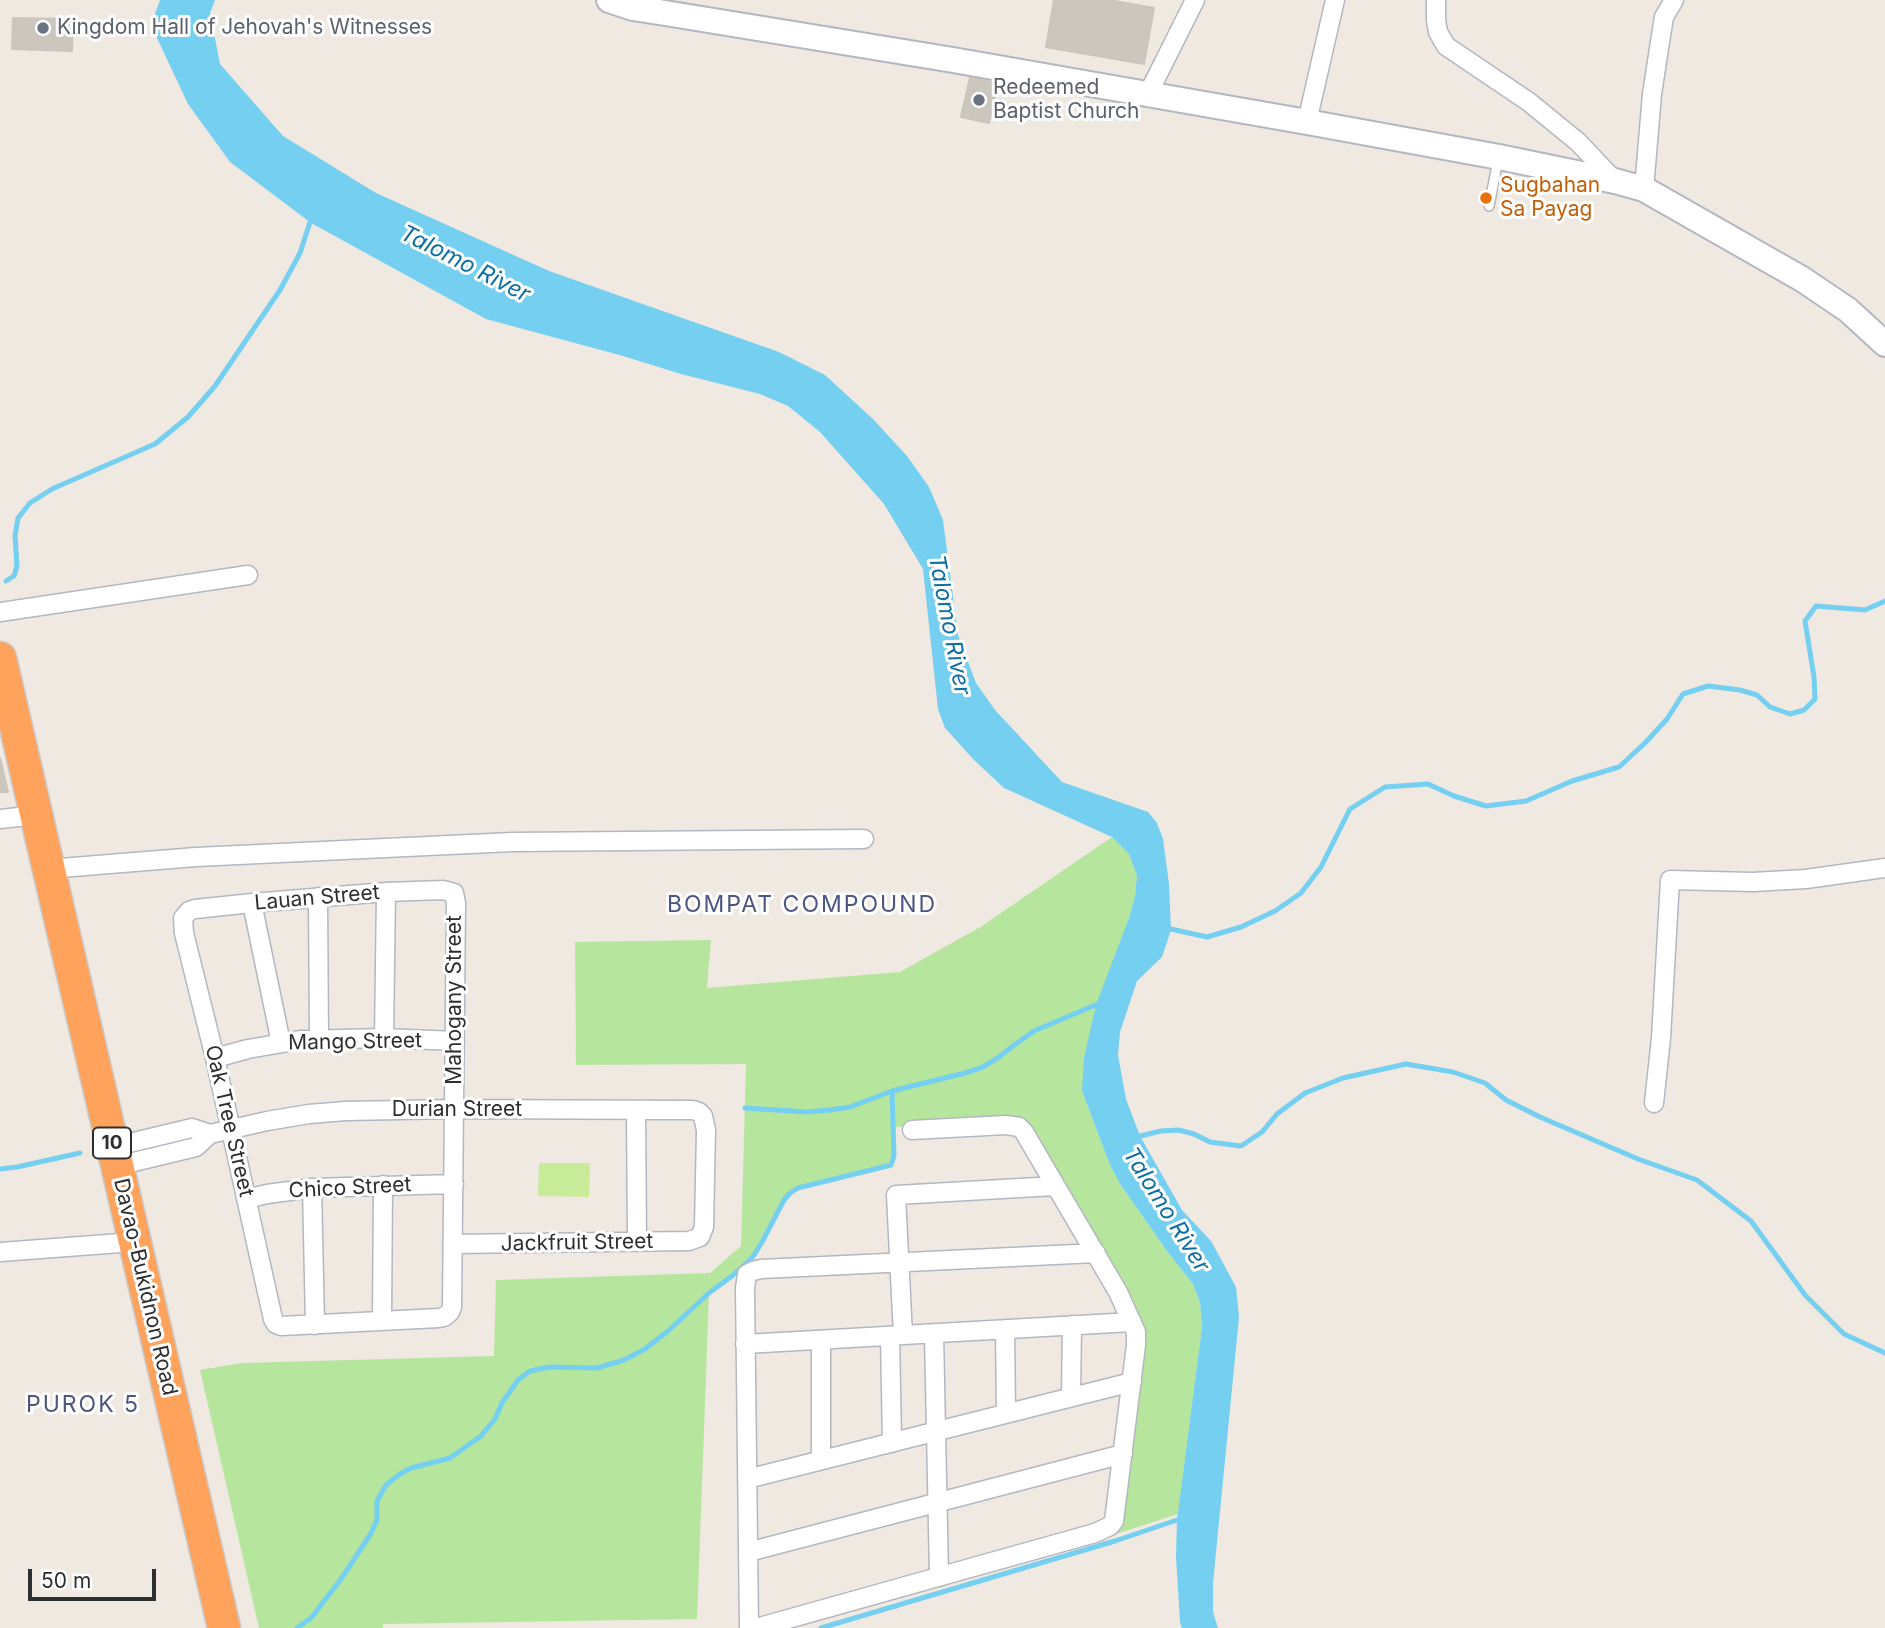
<!DOCTYPE html>
<html>
<head>
<meta charset="utf-8">
<style>
	body { margin:0 }
	#map { position:relative; width:1885px; height:1628px; overflow:hidden; background:#efe9e1; font-family:Inter,sans-serif }
	canvas { display:block }
	.scale { position:absolute; left:28px; top:1569px; width:128px; height:32px; box-sizing:border-box; border:4px solid #2e2e2e; border-top:0; padding-left:9px; font-size:21px; line-height:24px; white-space:nowrap; color:#2e2e2e; -webkit-text-stroke:5px #fff; paint-order:stroke }
</style>
</head>
<body>
<div id="map">
<canvas width="1885" height="1628"></canvas>
<div class="scale">50 m</div>
</div>
<script>
const c = document.querySelector('canvas').getContext('2d');
c.lineJoin = 'round';
function paint(path, color) {
  c.fillStyle = color;
  c.fill(path, 'evenodd');
}
function toPath(rows) {
  const path = new Path2D();
  for (const r of rows) {
    path.moveTo(r[0], r[1]);
    for (let i = 2; i < r.length; i += 2) path.lineTo(r[i], r[i + 1]);
  }
  return path;
}
function strokePath(path, color, width, dash) {
  c.strokeStyle = color;
  c.lineWidth = width;
  c.lineCap = dash ? 'butt' : 'round';
  c.setLineDash(dash || []);
  c.stroke(path);
}
function drawText(font, color, halo, rows, align = 'center') {
  c.font = font + ' Inter,sans-serif';
  c.lineWidth = 6;
  c.setLineDash([]);
  c.textBaseline = 'middle';
  c.strokeStyle = halo;
  c.fillStyle = color;
  for (const [text, x, y, turn = 0] of rows) {
    c.save();
    c.translate(x, y);
    c.rotate((+turn || 0) * Math.PI / 180);
    c.textAlign = isNaN(turn) ? turn : align;
    if (halo) c.strokeText(text, 0, 0);
    c.fillText(text, 0, 0);
    c.restore();
  }
}
const green = toPath([
	[1112,837,1129,854,1137,876,1135,896,1082,1091,1110,1165,1120,1184,1167,1251,1193,1284,1200,1302,1202,1327,1178,1514,1116,1534,1121,1529,1124,1521,1145,1334,1137,1311,1024,1122,894,1127,894,1156,891,1165,798,1188,790,1193,784,1200,761,1244,752,1258,732,1276,709,1293,697,1619,383,1624,383,1628,259,1628,200,1370,242,1363,494,1356,496,1280,710,1273,741,1246,746,1064,576,1065,575,942,711,940,707,988,900,972,982,926]
]);
const pitch = toPath([
	[539,1163,590,1163,589,1197,538,1196]
]);
const water = toPath([
	[160,0,215,0,210,13,220,64,283,136,376,193,549,271,779,352,825,375,873,419,907,456,929,487,943,520,958,635,976,683,995,710,1062,782,1148,812,1157,823,1163,839,1169,884,1171,930,1162,957,1137,981,1120,1032,1118,1055,1126,1099,1140,1136,1182,1210,1211,1241,1236,1287,1239,1317,1213,1583,1213,1612,1218,1628,1182,1628,1180,1622,1176,1557,1177,1520,1202,1327,1200,1302,1193,1284,1167,1251,1120,1184,1110,1165,1082,1091,1084,1058,1096,1005,1129,918,1135,896,1137,876,1129,854,1112,837,1004,788,974,760,945,728,938,709,923,569,884,504,820,432,788,406,760,394,681,374,623,356,486,319,311,223,230,162,188,104,157,38,155,14]
]);
const stream = toPath([
	[6,581,14,576,17,566,15,536,18,518,30,503,52,489,155,444,188,417,215,386,280,290,300,253,312,216],
	[1166,928,1207,937,1241,927,1275,911,1301,893,1321,867,1350,809,1385,787,1428,784,1454,796,1486,806,1526,801,1572,781,1619,767,1645,743,1667,719,1683,694,1708,686,1740,690,1757,695,1770,707,1790,714,1804,710,1815,699,1814,677,1805,621,1816,606,1865,610,1885,601],
	[745,1108,807,1112,830,1110,850,1107,892,1091,961,1074,981,1068,999,1057,1013,1046,1034,1031,1100,1003],
	[1133,1135,1140,1136,1161,1131,1179,1130,1194,1134,1210,1142,1241,1146,1262,1132,1277,1114,1305,1093,1343,1078,1406,1064,1453,1072,1485,1083,1506,1100,1540,1117,1638,1159,1697,1180,1751,1221,1805,1295,1844,1334,1885,1353],
	[0,1169,17,1167,80,1153],
	[297,1628,311,1618,341,1579,370,1535,377,1520,377,1501,386,1485,400,1474,411,1468,450,1458,481,1436,495,1419,502,1403,518,1380,530,1371,549,1367,597,1368,624,1360,645,1349,668,1331,709,1293,732,1276,752,1258,761,1244,784,1200,790,1193,798,1188,891,1165,894,1156,892,1091],
	[821,1628,1115,1541,1183,1518]
]);
const building = toPath([
	[1054,0,1109,0,1154,8,1144,64,1046,47,1054,0],
	[13,18,73,19,72,51,12,49,13,18],
	[970,77,998,84,989,123,961,117,970,77],
	[0,758,8,792,0,792,0,758]
]);
const lane = toPath([
	[1489,206,1498,160]
]);
const street = toPath([
	[1436,0,1436,20,1438,32,1446,46,1529,102,1578,142,1615,181],
	[1148,94,1195,0],
	[1307,122,1335,0],
	[1644,189,1652,94,1660,42,1664,17,1674,0],
	[0,612,248,575],
	[0,819,36,815],
	[48,869,196,857,512,842,864,839],
	[443,890,454,893,456,903,452,1307,450,1312,444,1317,439,1318,281,1326,276,1324,273,1319,215,1058,184,933,183,918,189,911,195,909,252,903,386,892,443,890],
	[318,897,319,1039],
	[252,903,281,1043],
	[384,1038,386,892],
	[215,1058,248,1049,300,1040,384,1038,455,1041],
	[1654,1103,1661,1038,1670,880,1753,882,1806,879,1885,868],
	[636,1110,637,1242],
	[113,1147,192,1128,210,1134,267,1121,309,1114,346,1111,455,1109,693,1110,699,1112,703,1116,706,1130,704,1227,700,1237,689,1241,453,1244],
	[117,1166,196,1147,210,1134],
	[312,1188,315,1325],
	[246,1199,267,1194,312,1188,454,1184],
	[0,1252,134,1242],
	[382,1321,383,1185],
	[1005,1329,1006,1414],
	[934,1333,939,1577],
	[903,1335,896,1195,1055,1186],
	[890,1336,892,1443],
	[745,1344,1132,1322],
	[1071,1397,1072,1325],
	[821,1460,821,1340],
	[747,1479,1132,1382],
	[748,1552,1123,1454],
	[749,1628,745,1288,747,1274,753,1271,761,1269,1096,1253],
	[756,1628,1095,1533,1110,1526,1114,1521,1136,1345,1136,1332,1118,1292,1024,1132,1019,1127,1006,1125,912,1130]
]);
const secondary = toPath([
	[609,0,633,8,665,13,953,60,1307,122,1499,157,1615,181,1644,189,1802,279,1848,310,1885,344]
]);
const highway = toPath([
	[0,658,224,1628]
]);
const markers = [
	[43,28,7,"#6b7280"],
	[979,100,7,"#6b7280"],
	[1486,198,7,"#e8710a"]
];
const shields = [
	[112,1143,38]
];
const shieldNames = [
	["10",112,1143]
];
const worshipNames = [
	["Kingdom Hall of Jehovah's Witnesses",57,28],
	["Redeemed",993,88],
	["Baptist Church",993,112]
];
const foodNames = [
	["Sugbahan",1500,186],
	["Sa Payag",1500,210]
];
const streetNames = [
	["Lauan Street",317,898,-5],
	["Mahogany Street",455,1000,-90],
	["Mango Street",355,1042,-1],
	["Durian Street",457,1110],
	["Oak Tree Street",229,1121,77],
	["Chico Street",350,1188,-3],
	["Jackfruit Street",577,1243,-1],
	["Davao-Bukidnon Road",145,1287,77]
];
const waterNames = [
	["Talomo River",465,264,27],
	["Talomo River",949,625,79],
	["Talomo River",1166,1210,58]
];
const neighbourhoodNames = [
	["BOMPAT COMPOUND",802,905],
	["PUROK 5",83,1405]
];
paint(green, '#b6e59e');
paint(pitch, '#c9ec9a');
paint(water, '#75cff0');
strokePath(stream, '#75cff0', 5);
paint(building, '#cbc7bf');
strokePath(building, '#cbc5ba', 2);
strokePath(lane, '#b4b7c1', 12);
strokePath(street, '#b4b7c1', 21);
strokePath(secondary, '#b4b7c1', 28);
strokePath(highway, '#c9c9c9', 35);
strokePath(lane, '#fff', 9);
strokePath(street, '#fff', 18);
strokePath(secondary, '#fff', 24);
strokePath(highway, '#ffa35c', 32);
for (const [x, y, r, color] of markers) {
  const dot = new Path2D();
  dot.arc(x, y, r, 0, 2 * Math.PI);
  c.fillStyle = color;
  c.fill(dot);
  strokePath(dot, '#fff', 2.5);
}
for (const [x, y, w] of shields) {
  const box = new Path2D();
  box.roundRect(x - w / 2, y - 15.5, w, 31, 5);
  c.fillStyle = '#fff';
  c.fill(box);
  strokePath(box, '#2e2e2e', 2);
}
drawText('bold 19px', '#2e2e2e', null, shieldNames);
drawText('21px', '#5b616d', '#fff', worshipNames, 'left');
drawText('21px', '#c56008', '#fff', foodNames, 'left');
drawText('21px', '#2e2e2e', '#fff', streetNames);
drawText('italic 23px', '#0d6fa3', '#fff', waterNames);
c.letterSpacing = '2px';
drawText('23px', '#4d5680', '#fff', neighbourhoodNames);
c.letterSpacing = '0px';
</script>
</body>
</html>
